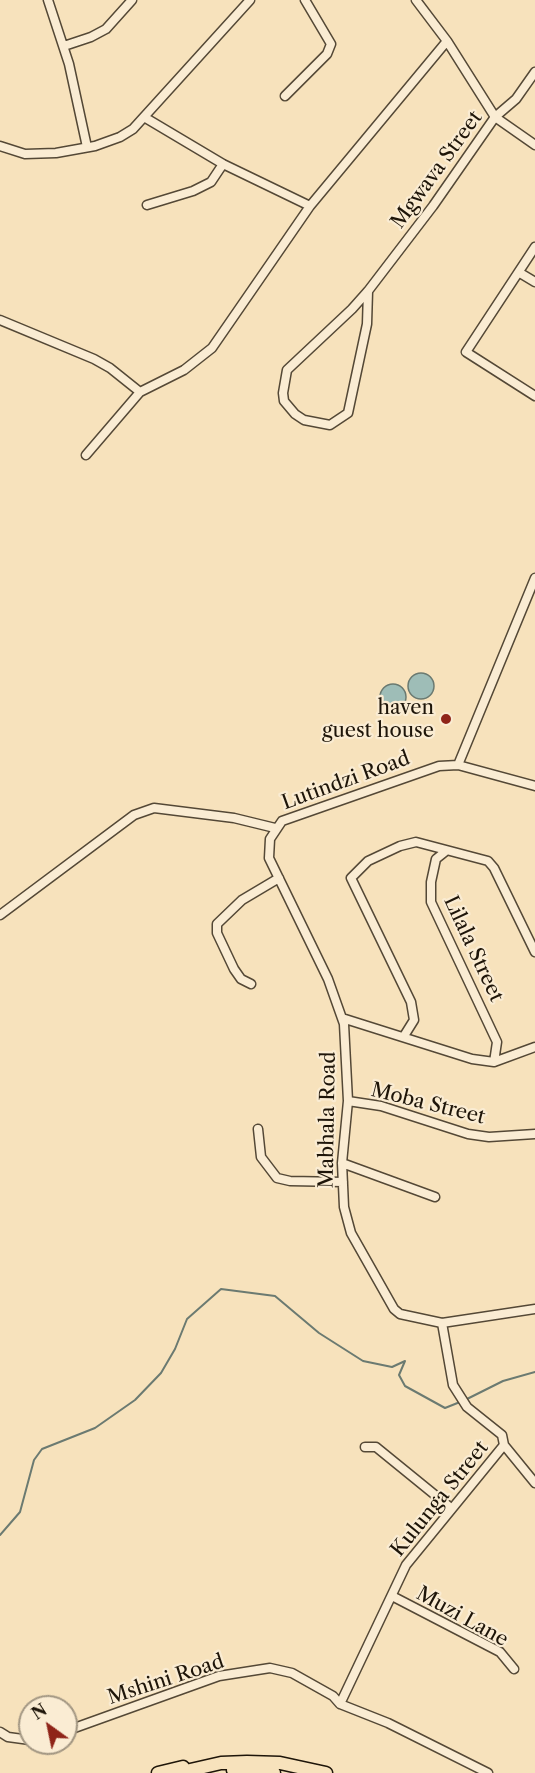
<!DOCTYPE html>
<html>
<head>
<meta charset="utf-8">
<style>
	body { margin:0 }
	#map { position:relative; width:535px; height:1773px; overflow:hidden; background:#f7e2bc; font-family:"Libre Caslon Text",serif }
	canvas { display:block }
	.north { position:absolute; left:18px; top:1695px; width:60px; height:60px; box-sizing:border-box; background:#faecd3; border:2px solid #a29682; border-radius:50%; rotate:327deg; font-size:16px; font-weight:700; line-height:24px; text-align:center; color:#1e1509 }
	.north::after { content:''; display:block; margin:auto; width:21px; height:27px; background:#8f2418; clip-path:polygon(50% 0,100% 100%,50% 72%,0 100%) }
</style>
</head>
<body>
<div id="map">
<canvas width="535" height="1773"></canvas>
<div class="north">N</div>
</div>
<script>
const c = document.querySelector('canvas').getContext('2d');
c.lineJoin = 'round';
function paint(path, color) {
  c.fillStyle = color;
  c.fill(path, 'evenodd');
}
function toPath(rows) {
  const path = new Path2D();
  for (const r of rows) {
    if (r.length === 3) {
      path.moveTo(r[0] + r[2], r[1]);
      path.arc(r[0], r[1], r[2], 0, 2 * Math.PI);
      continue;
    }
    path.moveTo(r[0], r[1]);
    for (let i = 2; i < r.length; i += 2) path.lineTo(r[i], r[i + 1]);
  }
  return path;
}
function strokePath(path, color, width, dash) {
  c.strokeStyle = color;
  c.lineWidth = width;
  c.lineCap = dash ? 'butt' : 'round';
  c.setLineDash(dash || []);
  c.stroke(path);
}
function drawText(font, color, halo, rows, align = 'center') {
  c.font = font + ' "Libre Caslon Text",serif';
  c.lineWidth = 4.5;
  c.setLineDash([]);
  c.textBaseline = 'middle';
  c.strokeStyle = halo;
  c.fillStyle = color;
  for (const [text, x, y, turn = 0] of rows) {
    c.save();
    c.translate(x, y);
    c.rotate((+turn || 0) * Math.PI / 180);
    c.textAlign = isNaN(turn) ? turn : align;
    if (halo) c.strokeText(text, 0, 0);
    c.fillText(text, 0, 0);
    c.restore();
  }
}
const water = toPath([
	[421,686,13],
	[393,697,13]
]);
const stream = toPath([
	[465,1400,503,1381,535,1372],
	[0,1535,20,1512,34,1460,42,1449,95,1428,135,1400,161,1373,175,1349,187,1319,221,1289,275,1296,319,1333,363,1361,392,1367,405,1361,399,1375,405,1386,445,1408,460,1402]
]);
const minor = toPath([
	[48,0,69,64,87,147],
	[416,0,447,41,495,117,535,145],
	[64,46,91,37,106,29,132,0],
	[285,96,327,54,331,44,305,0],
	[144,117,223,164,310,206],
	[0,146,25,154,56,153,95,146,120,137,133,129,250,0],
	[147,205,193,191,211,182,223,164],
	[535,247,466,352,535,396],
	[520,273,535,282],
	[368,291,367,324,348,413,330,425,304,420,295,414,284,401,283,393,287,370,352,309,368,291,433,206,495,117,516,99,535,72],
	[0,320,94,359,110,368,140,392],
	[86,455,140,392,184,370,212,348,310,206,447,41],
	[458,765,535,578],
	[535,786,458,765,439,766,282,821,270,839,269,858,328,979,344,1024,348,1101,342,1163,344,1207,351,1233,394,1309,400,1314,442,1323,535,1309],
	[446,851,436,859,431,882,431,902,497,1042,494,1062],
	[0,915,134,815,154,808,234,818,275,828],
	[251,984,241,979,234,969,217,933,217,924,242,900,279,878],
	[342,1018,472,1059,494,1062,535,1047],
	[404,1036,414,1020,411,1002,351,878,368,861,400,846,416,842,488,861,494,868,535,952],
	[348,1101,381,1106,468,1134,489,1137,535,1134],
	[258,1129,261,1157,277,1178,290,1181,343,1182],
	[342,1163,435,1197],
	[442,1323,453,1385,467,1407,502,1435,504,1445,535,1483],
	[365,1447,376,1447,451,1508],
	[392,1596,500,1652,514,1669],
	[340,1704,406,1565,504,1445],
	[66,1731,219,1676,270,1668,292,1673,333,1696,340,1704,388,1723,488,1773],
	[0,1732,8,1737,30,1740]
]);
const highway = toPath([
	[233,1770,274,1773],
	[158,1773,183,1767],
	[177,1773,221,1763,247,1762,280,1763,326,1773]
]);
const markers = [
	[446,719,6,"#8f2418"]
];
const streetNames = [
	["Mgwava Street",437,170,-54],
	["Lutindzi Road",346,781,-20],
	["Lilala Street",473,949,65],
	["Moba Street",428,1104,14],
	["Mabhala Road",328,1120,-89],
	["Kulunga Street",440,1499,-51],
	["Muzi Lane",462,1617,29],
	["Mshini Road",166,1680,-18]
];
const poiNames = [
	["haven",434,708],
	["guest house",434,731]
];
paint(water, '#9ebdb7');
strokePath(water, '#6b7a71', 1.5);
strokePath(stream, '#6b7a71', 2);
strokePath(minor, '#544836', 11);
strokePath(highway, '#1e1509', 15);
strokePath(minor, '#faecd3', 8);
strokePath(highway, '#f7e2bc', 12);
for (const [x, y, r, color] of markers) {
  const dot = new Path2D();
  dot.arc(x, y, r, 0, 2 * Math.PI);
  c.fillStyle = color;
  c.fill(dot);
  strokePath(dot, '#faecd3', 2);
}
drawText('20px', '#1e1509', '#faecd3', streetNames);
drawText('20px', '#1e1509', '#faecd3', poiNames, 'right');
</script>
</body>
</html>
